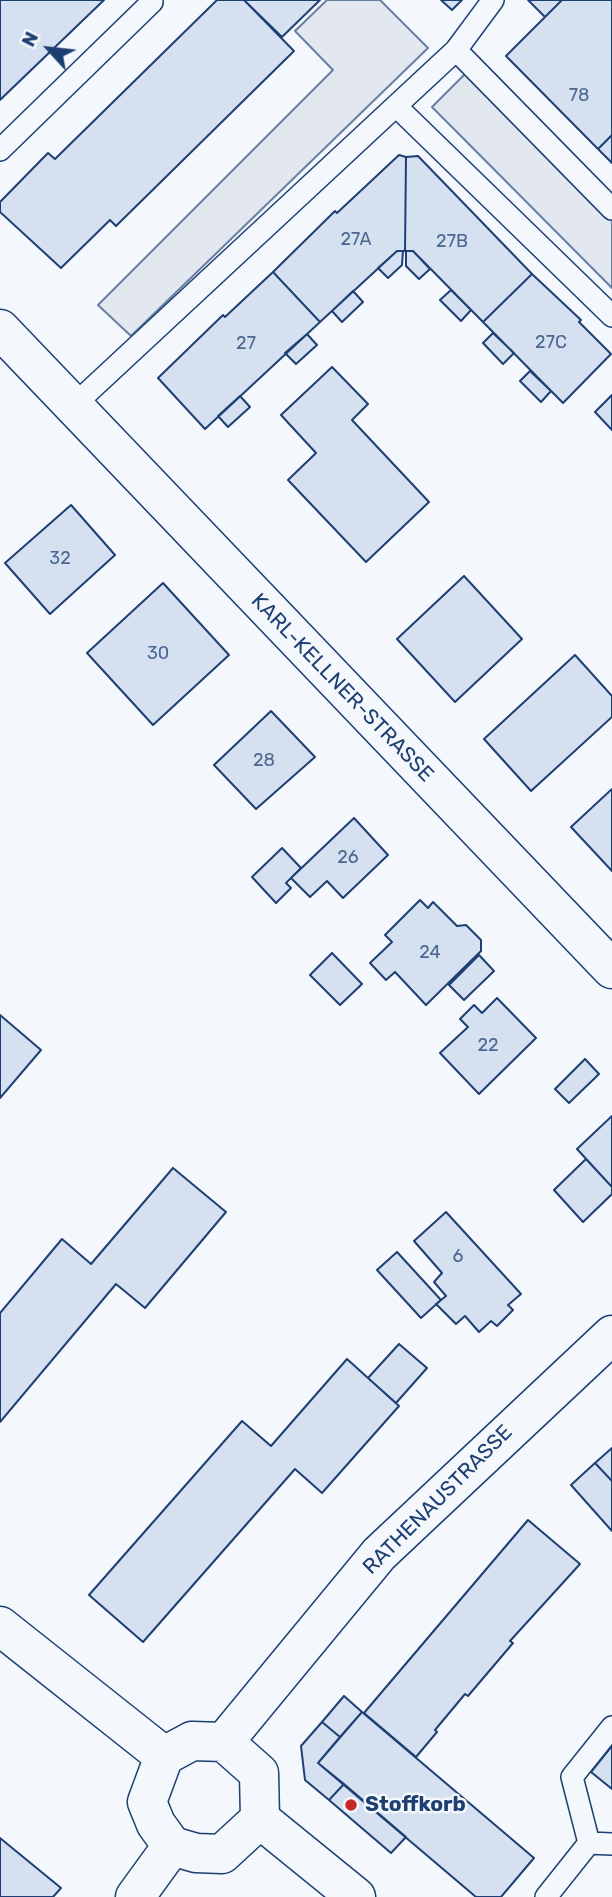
<!DOCTYPE html>
<html>
<head>
<meta charset="utf-8">
<style>
	body { margin:0 }
	#map { position:relative; width:612px; height:1897px; overflow:hidden; background:#f4f7fb; font-family:Rubik,sans-serif }
	canvas { display:block }
	.north { position:absolute; left:14px; top:14px; width:70px; height:70px; -webkit-text-stroke:5px #f4f7fb; paint-order:stroke; rotate:297deg; font-size:19px; font-weight:700; line-height:28px; text-align:center; color:#1d3f73 }
	.north::after { content:''; display:block; margin:auto; width:24px; height:32px; background:#1d3f73; clip-path:polygon(50% 0,100% 100%,50% 72%,0 100%) }
</style>
</head>
<body>
<div id="map">
<canvas width="612" height="1897"></canvas>
<div class="north">N</div>
</div>
<script>
const c = document.querySelector('canvas').getContext('2d');
c.lineJoin = 'round';
function paint(path, color) {
  c.fillStyle = color;
  c.fill(path, 'evenodd');
}
function toPath(rows) {
  const path = new Path2D();
  for (const r of rows) {
    path.moveTo(r[0], r[1]);
    for (let i = 2; i < r.length; i += 2) path.lineTo(r[i], r[i + 1]);
  }
  return path;
}
function strokePath(path, color, width, dash) {
  c.strokeStyle = color;
  c.lineWidth = width;
  c.lineCap = dash ? 'butt' : 'round';
  c.setLineDash(dash || []);
  c.stroke(path);
}
function drawText(font, color, halo, rows, align = 'center') {
  c.font = font + ' Rubik,sans-serif';
  c.lineWidth = 5;
  c.setLineDash([]);
  c.textBaseline = 'middle';
  c.strokeStyle = halo;
  c.fillStyle = color;
  for (const [text, x, y, turn = 0] of rows) {
    c.save();
    c.translate(x, y);
    c.rotate((+turn || 0) * Math.PI / 180);
    c.textAlign = isNaN(turn) ? turn : align;
    if (halo) c.strokeText(text, 0, 0);
    c.fillText(text, 0, 0);
    c.restore();
  }
}
const parking = toPath([
	[327,0,380,0,428,48,131,336,98,305,333,70,295,31,327,0],
	[472,67,612,209,612,288,432,107,472,67]
]);
const building = toPath([
	[0,0,104,0,0,100,0,0],
	[217,0,244,0,294,51,116,226,110,220,61,268,0,212,0,202,48,153,55,159,217,0],
	[244,0,320,0,282,37,244,0],
	[441,0,462,0,452,10,441,0],
	[528,0,562,0,545,17,528,0],
	[562,0,612,0,612,135,598,149,506,56,562,0],
	[612,135,612,163,598,149,612,135],
	[399,155,406,157,405,251,397,251,320,322,273,272,335,211,337,213,399,155],
	[418,156,532,274,483,322,413,251,405,251,406,157,418,156],
	[397,251,403,251,402,265,388,278,378,268,397,251],
	[406,251,413,251,430,269,419,279,406,266,406,251],
	[273,272,320,322,205,429,158,378,223,315,225,317,273,272],
	[532,274,581,320,579,322,611,354,563,403,483,322,532,274],
	[451,290,471,310,461,321,440,300,451,290],
	[353,291,363,302,342,322,332,311,353,291],
	[493,333,514,353,503,364,483,343,493,333],
	[307,334,317,345,296,364,285,353,307,334],
	[332,367,368,404,352,420,429,502,366,562,288,480,316,453,281,415,332,367],
	[530,371,551,391,541,402,520,381,530,371],
	[612,395,612,430,595,412,612,395],
	[240,396,250,407,228,427,218,416,240,396],
	[71,505,115,555,50,614,5,563,71,505],
	[464,576,522,639,455,702,397,639,464,576],
	[163,583,229,655,153,725,87,653,163,583],
	[575,655,612,696,612,717,531,791,484,739,575,655],
	[271,711,315,757,256,809,214,765,271,711],
	[612,789,612,871,571,827,612,789],
	[354,818,388,855,343,898,327,881,310,897,291,878,354,818],
	[282,848,301,868,286,883,291,888,276,903,252,877,282,848],
	[420,900,428,908,433,902,457,926,466,925,481,940,481,951,426,1005,395,972,386,980,370,963,392,942,385,935,420,900],
	[332,953,362,984,340,1005,310,975,332,953],
	[479,955,494,971,464,1000,449,985,479,955],
	[497,998,536,1038,479,1094,440,1053,468,1027,460,1019,474,1005,482,1013,497,998],
	[0,1015,41,1050,0,1098,0,1015],
	[585,1059,599,1074,569,1103,555,1089,585,1059],
	[612,1116,612,1187,577,1149,612,1116],
	[586,1159,612,1187,612,1194,583,1222,554,1190,586,1159],
	[173,1168,226,1212,145,1308,116,1284,0,1422,0,1313,62,1239,91,1264,173,1168],
	[446,1212,521,1294,508,1305,513,1310,497,1326,491,1321,479,1332,465,1316,456,1324,436,1304,446,1296,434,1282,442,1273,414,1241,446,1212],
	[397,1252,441,1300,421,1318,377,1270,397,1252],
	[399,1344,427,1368,396,1403,368,1378,399,1344],
	[347,1359,399,1406,322,1493,295,1469,143,1642,89,1595,242,1421,271,1446,347,1359],
	[612,1448,612,1481,595,1463,612,1448],
	[595,1463,612,1481,612,1531,571,1485,595,1463],
	[528,1520,580,1564,510,1641,513,1643,468,1696,465,1694,435,1730,437,1732,416,1757,364,1713,528,1520],
	[344,1696,362,1712,340,1737,322,1722,344,1696],
	[362,1712,534,1858,501,1897,476,1897,318,1763,362,1712],
	[322,1722,340,1737,318,1763,344,1784,329,1800,305,1780,301,1746,322,1722],
	[612,1746,612,1789,591,1772,612,1746],
	[344,1784,406,1837,391,1853,329,1800,344,1784],
	[0,1838,61,1888,53,1897,0,1897,0,1838]
]);
const lane = toPath([
	[456,50,612,209],
	[396,106,612,316],
	[0,150,152,2,150,0],
	[72,407,456,50,493,0],
	[589,1843,572,1777,612,1727],
	[546,1897,589,1843,612,1844]
]);
const street = toPath([
	[0,329,612,969],
	[0,1626,164,1756],
	[192,1741,224,1742,259,1773,260,1819,222,1854,196,1853,172,1846,156,1824,147,1802,164,1756,192,1741],
	[224,1742,379,1554,612,1335],
	[260,1819,356,1897],
	[135,1897,172,1846]
]);
const markers = [
	[351,1805,7,"#c62828"]
];
const numberNames = [
	["78",579,96],
	["27A",356,240],
	["27B",452,242],
	["27C",551,343],
	["27",246,344],
	["32",60,559],
	["30",158,654],
	["28",264,761],
	["26",348,858],
	["24",430,953],
	["22",488,1046],
	["6",458,1257]
];
const streetNames = [
	["KARL-KELLNER-STRASSE",342,688,46],
	["RATHENAUSTRASSE",438,1500,-45]
];
const poiNames = [
	["Stoffkorb",365,1805]
];
paint(parking, '#e3e8f0');
strokePath(parking, '#687fa3', 2);
paint(building, '#d5e0f0');
strokePath(building, '#1d3f73', 2);
strokePath(lane, '#1d3f73', 24);
strokePath(street, '#1d3f73', 41);
strokePath(lane, '#f4f7fb', 21);
strokePath(street, '#f4f7fb', 38);
for (const [x, y, r, color] of markers) {
  const dot = new Path2D();
  dot.arc(x, y, r, 0, 2 * Math.PI);
  c.fillStyle = color;
  c.fill(dot);
  strokePath(dot, '#f4f7fb', 2.5);
}
drawText('18px', '#4b6792', null, numberNames);
drawText('21px', '#1d3f73', '#f4f7fb', streetNames);
drawText('bold 21px', '#1d3f73', '#f4f7fb', poiNames, 'left');
</script>
</body>
</html>
